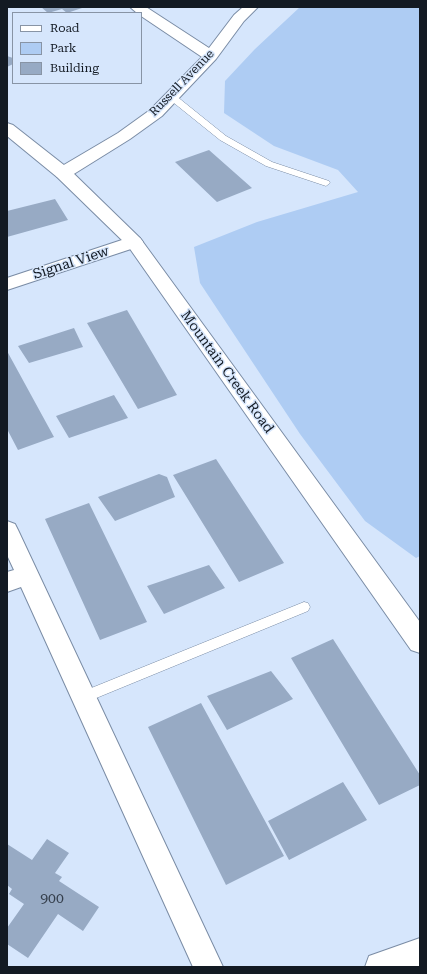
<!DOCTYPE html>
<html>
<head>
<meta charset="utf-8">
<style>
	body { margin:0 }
	#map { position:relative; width:427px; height:974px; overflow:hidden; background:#d6e6fc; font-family:"Roboto Serif",serif }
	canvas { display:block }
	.frame { position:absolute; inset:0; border:8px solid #131a23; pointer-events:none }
	.legend { position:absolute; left:12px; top:12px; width:130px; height:72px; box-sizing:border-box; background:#d6e6fc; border:1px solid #8894a5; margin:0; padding:5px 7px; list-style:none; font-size:12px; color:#131a23 }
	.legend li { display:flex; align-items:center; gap:8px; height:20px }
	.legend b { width:20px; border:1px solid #8894a5 }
</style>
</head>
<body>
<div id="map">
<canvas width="427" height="974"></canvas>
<div class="frame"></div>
<ul class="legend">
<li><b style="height:5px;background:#fff"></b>Road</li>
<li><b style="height:11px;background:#aeccf3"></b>Park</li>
<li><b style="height:11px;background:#97aac4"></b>Building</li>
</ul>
</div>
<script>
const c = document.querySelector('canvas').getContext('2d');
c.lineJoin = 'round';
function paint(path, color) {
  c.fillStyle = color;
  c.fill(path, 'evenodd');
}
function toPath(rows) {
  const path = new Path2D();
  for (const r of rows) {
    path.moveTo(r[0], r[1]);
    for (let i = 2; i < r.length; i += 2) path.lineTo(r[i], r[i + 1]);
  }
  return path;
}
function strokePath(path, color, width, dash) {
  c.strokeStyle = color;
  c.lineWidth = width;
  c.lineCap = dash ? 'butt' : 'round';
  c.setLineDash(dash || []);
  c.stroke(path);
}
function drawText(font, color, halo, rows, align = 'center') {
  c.font = font + ' "Roboto Serif",serif';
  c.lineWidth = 3;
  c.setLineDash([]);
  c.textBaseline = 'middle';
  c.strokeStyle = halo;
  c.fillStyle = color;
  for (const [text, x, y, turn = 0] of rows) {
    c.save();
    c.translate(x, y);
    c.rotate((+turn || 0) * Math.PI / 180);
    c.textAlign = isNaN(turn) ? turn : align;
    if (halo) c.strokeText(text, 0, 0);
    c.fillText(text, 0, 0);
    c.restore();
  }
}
const green = toPath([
	[300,7,420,7,420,556,416,558,365,521,300,434,200,283,194,247,257,222,358,192,338,170,274,146,224,113,225,81,255,49]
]);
const building = toPath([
	[41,7,85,7,67,13,62,9,48,13],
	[7,56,13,58,13,64,7,67],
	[209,150,252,188,217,202,175,162],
	[55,199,68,220,7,237,7,211],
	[127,310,177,395,138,409,87,323],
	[74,328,83,347,29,363,18,346],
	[7,351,54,437,18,450,7,429],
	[114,395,128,418,69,438,56,416],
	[216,459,284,563,239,582,173,475],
	[159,474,167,477,175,497,115,521,98,497],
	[89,503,147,622,100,640,45,519],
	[209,565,225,588,164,614,147,586],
	[333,639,420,775,420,785,379,805,291,658],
	[271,671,293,699,227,730,207,696],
	[201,703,284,856,226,885,148,727],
	[343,782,367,820,289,860,268,821],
	[47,839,69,853,55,873,62,877,59,881,99,907,83,931,58,914,28,958,7,944,7,928,24,904,9,894,12,889,7,885,7,844,32,860]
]);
const service = toPath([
	[169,95,175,95,226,136,272,162,329,181,330,183,326,186,266,166,220,140,169,99,169,95],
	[304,602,308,603,310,607,308,611,89,701,84,703,79,701,78,697,79,693,304,602]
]);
const minor = toPath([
	[130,7,146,7,209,48,234,15,243,7,258,7,244,21,216,59,162,116,130,139,69,177,63,178,57,177,55,173,57,169,118,133,150,110,202,57,141,16,141,13,137,13,130,7],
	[134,236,140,238,143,242,140,246,7,290,7,278,134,236],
	[7,521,15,524,18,530,223,967,193,967,21,587,7,592,7,572,14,570,7,555,7,521],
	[420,938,420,967,365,967,369,956,420,938]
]);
const secondary = toPath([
	[7,123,13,125,69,169,140,238,420,622,420,653,411,650,128,246,57,177,7,136,7,123]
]);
const farStreetnames = [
	["Russell Avenue",182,83,-46]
];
const streetNames = [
	["Signal View",71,263,-18],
	["Mountain Creek Road",227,372,54]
];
const nearNumbernames = [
	["900",52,899]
];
paint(green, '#aeccf3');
paint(building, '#97aac4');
strokePath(service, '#7a8ca5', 1);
strokePath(minor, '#7a8ca5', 2);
strokePath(secondary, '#7a8ca5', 2);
paint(service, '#fff');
paint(minor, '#fff');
paint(secondary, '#fff');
drawText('12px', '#131a23', '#d6e6fc', farStreetnames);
drawText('14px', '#131a23', '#d6e6fc', streetNames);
drawText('14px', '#343e4b', null, nearNumbernames);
</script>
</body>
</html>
